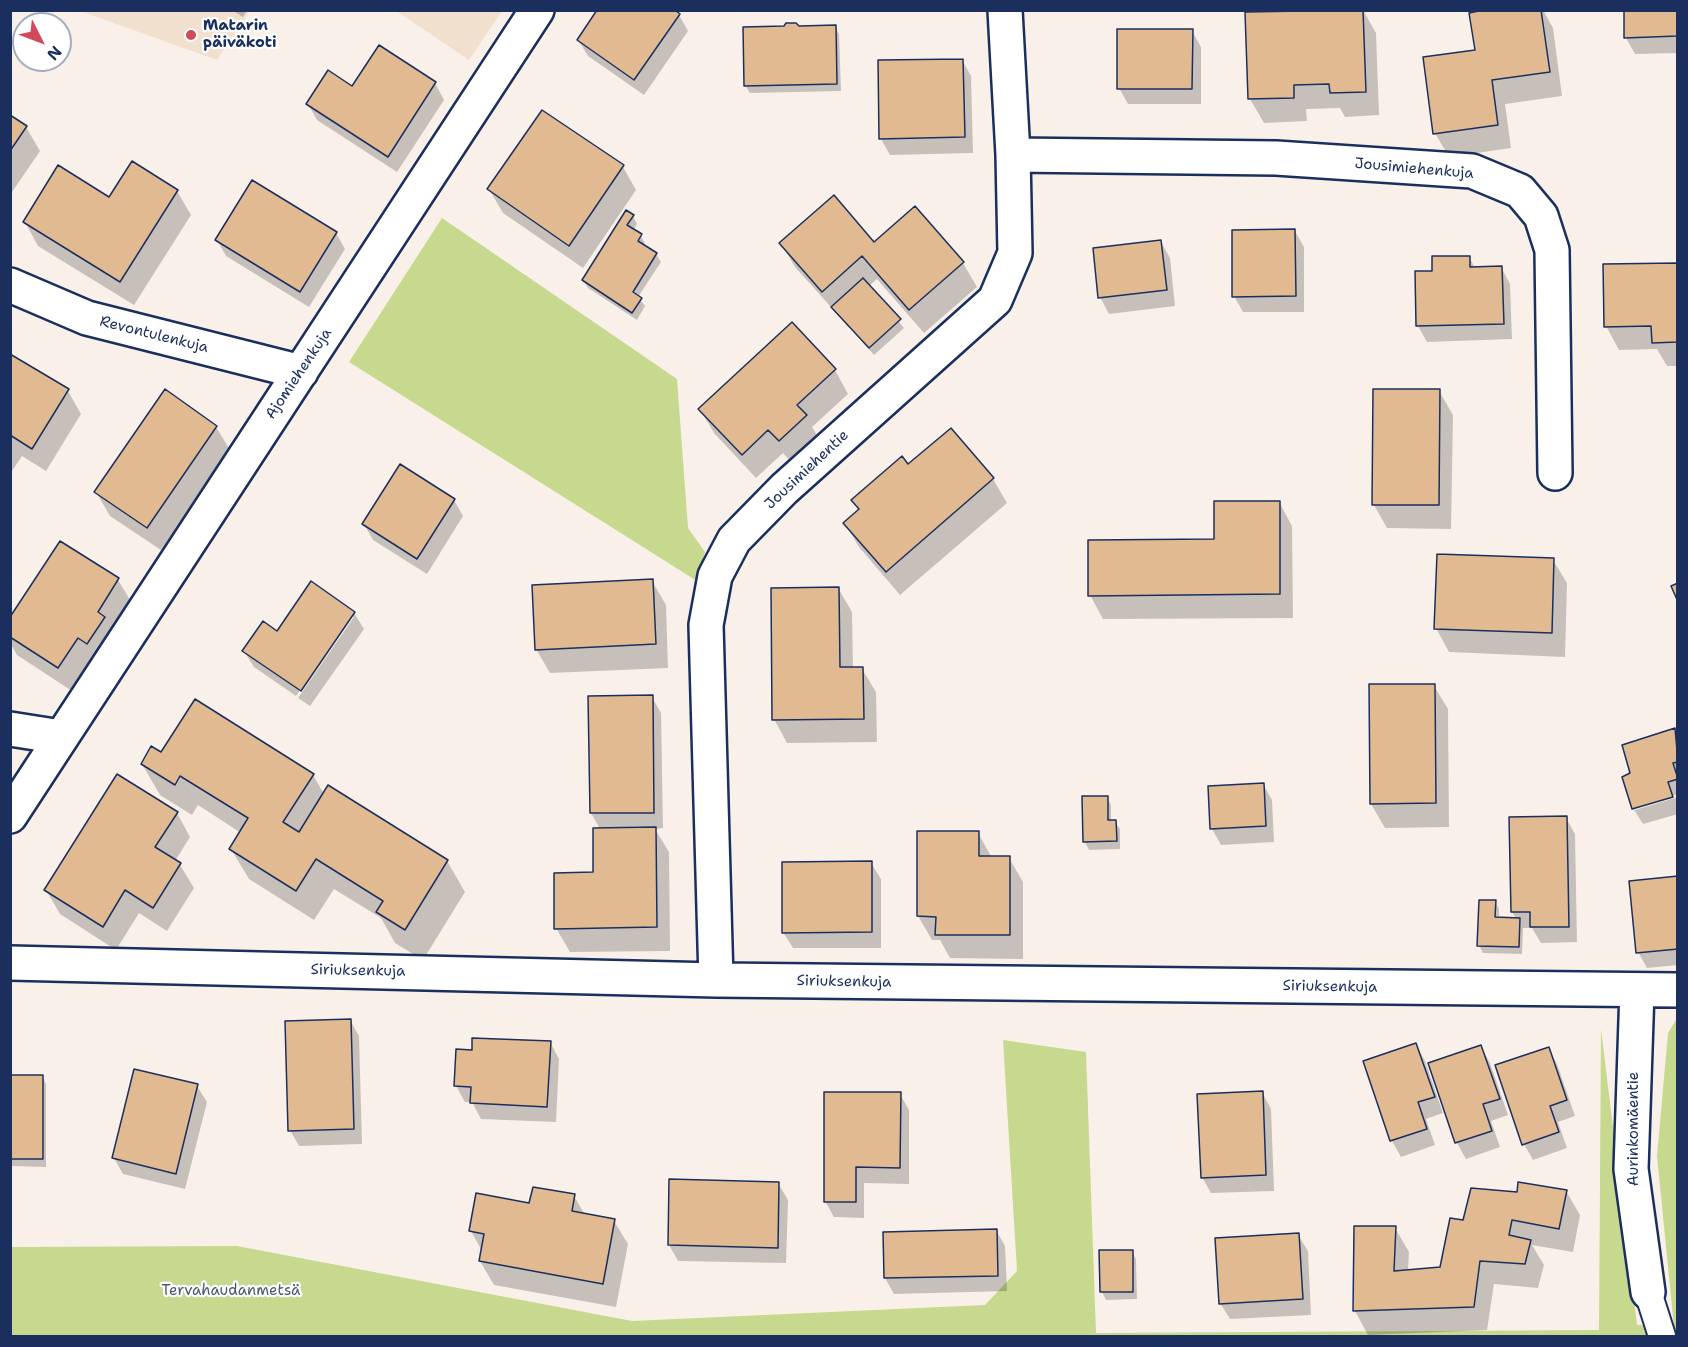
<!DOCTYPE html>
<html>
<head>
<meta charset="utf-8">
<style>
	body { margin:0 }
	#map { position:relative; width:1688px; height:1347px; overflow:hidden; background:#f9f1e9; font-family:"Shantell Sans",sans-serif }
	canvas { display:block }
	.frame { position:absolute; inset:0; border:12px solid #1b2f5e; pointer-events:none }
	.north { position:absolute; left:12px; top:12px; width:60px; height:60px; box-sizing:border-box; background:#fff; border:2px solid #a4acbf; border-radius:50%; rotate:132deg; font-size:16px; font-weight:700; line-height:24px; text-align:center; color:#1b2f5e }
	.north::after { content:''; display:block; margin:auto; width:21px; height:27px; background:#d1495b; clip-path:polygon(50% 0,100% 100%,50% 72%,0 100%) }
</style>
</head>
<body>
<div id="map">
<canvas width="1688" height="1347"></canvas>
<div class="frame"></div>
<div class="north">N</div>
</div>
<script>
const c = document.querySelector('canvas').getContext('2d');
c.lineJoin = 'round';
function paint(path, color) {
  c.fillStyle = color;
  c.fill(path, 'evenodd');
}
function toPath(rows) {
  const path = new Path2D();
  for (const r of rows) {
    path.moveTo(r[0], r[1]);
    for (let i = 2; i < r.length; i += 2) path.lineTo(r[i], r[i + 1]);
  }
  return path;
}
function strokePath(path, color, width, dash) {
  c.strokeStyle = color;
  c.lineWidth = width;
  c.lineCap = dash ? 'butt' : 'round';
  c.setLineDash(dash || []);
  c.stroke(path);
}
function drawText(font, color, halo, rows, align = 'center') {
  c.font = font + ' "Shantell Sans",sans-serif';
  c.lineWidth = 4.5;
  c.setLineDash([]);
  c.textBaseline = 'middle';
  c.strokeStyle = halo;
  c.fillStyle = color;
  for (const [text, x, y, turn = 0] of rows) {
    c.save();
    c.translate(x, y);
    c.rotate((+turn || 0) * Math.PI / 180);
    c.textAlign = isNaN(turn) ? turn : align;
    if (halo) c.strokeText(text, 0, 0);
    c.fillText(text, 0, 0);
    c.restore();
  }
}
const built = toPath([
	[80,11,250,11,217,60],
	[396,11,502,11,469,60]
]);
const green = toPath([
	[442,218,677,379,688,528,705,552,697,581,349,362],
	[1677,1018,1677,1336,11,1336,10,1247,237,1246,632,1321,985,1305,1017,1271,1003,1040,1086,1052,1096,1333,1599,1330,1601,1029,1637,1325,1674,1327,1657,1156,1668,1033]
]);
const shadow = toPath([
	[232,10,247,10,243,17],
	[1363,10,1376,33,1379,115,1345,117,1340,108,1306,109,1307,121,1264,123,1250,99,1247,13],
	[1495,10,1543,10,1553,28,1562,96,1505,104,1511,148,1449,157,1435,133],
	[1678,10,1678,53,1635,54,1626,38],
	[679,15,688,31,644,95,588,56,578,40],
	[798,27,835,27,839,34,841,91,750,93,745,85],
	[1192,31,1201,47,1201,104,1128,104,1119,88],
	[962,60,971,76,973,153,890,155,881,139],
	[435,83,444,100,397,172,317,120,308,104,352,88],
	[10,117,26,127,40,151,10,195],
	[623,167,636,190,583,268,503,213,489,189],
	[177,191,191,215,134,305,38,246,25,222],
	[915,209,963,263,977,287,924,333,877,279,869,286,904,328,874,355,795,267,781,243,874,244],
	[633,216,637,224,633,231,640,235,645,243,643,246,656,254,661,262,638,297,645,306,637,320,588,288,583,280],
	[1295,231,1304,247,1304,312,1243,312,1234,296],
	[336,233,345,249,309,307,226,256,217,240],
	[1161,242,1170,258,1175,306,1109,314,1100,297],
	[1469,257,1475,268,1501,267,1510,284,1512,339,1427,342,1418,326,1434,273],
	[1678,264,1678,366,1667,366,1657,349,1619,350,1606,326],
	[10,355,68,391,81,414,46,471,22,456,10,474],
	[835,370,848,394,812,427,820,440,793,464,783,453,756,478,714,433,700,409],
	[1439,391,1453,415,1451,529,1387,528,1374,505],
	[216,427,230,450,161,550,110,516,96,492],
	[951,430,993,479,1007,503,900,595,859,547,845,523,859,511,853,500,908,466],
	[454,500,463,516,427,574,373,540,364,524],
	[1279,502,1292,526,1293,618,1103,619,1090,595,1216,541],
	[61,543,118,580,132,603,72,691,17,655,10,643,10,620],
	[1553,560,1567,583,1565,657,1449,652,1436,628],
	[652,581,666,605,668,668,550,673,536,649],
	[838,588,852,612,853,669,862,669,876,692,877,742,787,743,774,719],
	[354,613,364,629,310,706,298,698,354,617,350,617,296,696,254,667,244,651,277,633],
	[1434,686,1448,709,1449,827,1385,828,1371,804],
	[590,697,652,697,661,713,663,828,655,829,669,852,670,951,570,952,556,928,595,874,600,829,591,813],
	[1674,730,1678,735,1678,794,1635,806,1635,810,1678,797,1678,814,1643,824,1633,808,1632,774],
	[162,754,313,775,324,794,447,861,465,892,423,960,395,943,381,918,334,889,314,920,249,879,231,849,241,833,198,805,192,815,160,795,142,764],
	[1263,784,1272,800,1274,842,1221,845,1212,829],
	[1107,797,1111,805,1111,822,1115,822,1120,829,1120,849,1089,850,1085,842,1083,798],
	[177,813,190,837,175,861,180,865,194,888,167,931,139,913,116,950,60,914,46,890],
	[1566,818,1575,834,1577,942,1541,943,1532,928,1523,928,1522,954,1483,953,1479,945,1495,902,1499,909,1499,919,1517,920,1512,912],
	[978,833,992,858,1009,858,1023,882,1023,959,950,958,940,940,932,940,918,916],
	[871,863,881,879,881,948,793,948,783,932],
	[1678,878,1678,965,1647,968,1638,952],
	[350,1020,359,1036,362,1144,299,1146,290,1130],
	[550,1042,559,1059,556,1122,481,1119,472,1102,465,1102,456,1086,474,1052],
	[1416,1045,1425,1061,1443,1113,1426,1119,1435,1145,1401,1157,1392,1141,1365,1062],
	[1481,1047,1490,1063,1508,1115,1491,1121,1500,1147,1466,1159,1457,1143,1430,1064],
	[1548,1048,1557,1064,1575,1116,1558,1122,1567,1148,1533,1160,1524,1144],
	[10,1076,42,1076,46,1084,46,1167,10,1166],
	[197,1086,207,1102,185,1189,123,1174,114,1158],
	[1262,1092,1271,1109,1274,1191,1211,1193,1202,1177],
	[900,1094,909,1110,909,1184,864,1183,864,1218,834,1217,825,1201],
	[778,1183,788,1200,786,1263,678,1261,669,1245],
	[1566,1191,1580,1215,1573,1252,1532,1245,1544,1265,1538,1288,1494,1284,1487,1330,1368,1335,1355,1311,1395,1228,1409,1252,1408,1271,1441,1269,1464,1222,1518,1194],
	[574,1196,585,1215,614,1221,628,1244,616,1307,494,1285,480,1261,482,1251,471,1231,530,1205],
	[996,1230,1005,1246,1007,1291,894,1294,885,1278],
	[1298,1235,1308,1251,1311,1315,1230,1319,1220,1303],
	[1132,1252,1136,1259,1137,1299,1106,1300,1102,1292]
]);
const building = toPath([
	[597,10,675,10,680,14,634,80,577,40,597,10],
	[1363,10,1366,92,1330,93,1329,84,1294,85,1294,98,1248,99,1245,12,1363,10],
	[1484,10,1541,10,1550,72,1492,80,1498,125,1433,134,1423,57,1475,50,1469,13,1484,10],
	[1624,10,1678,10,1678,36,1624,38,1624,10],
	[786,23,796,23,799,26,836,25,837,84,744,86,743,27,784,26,786,23],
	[1117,29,1193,29,1192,89,1117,89,1117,29],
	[379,45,436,82,388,157,306,104,328,70,352,86,379,45],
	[963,59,965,137,879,139,878,60,963,59],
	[542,110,624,165,569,246,487,189,542,110],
	[10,115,27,126,10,151,10,115],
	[132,161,178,190,120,282,23,222,58,165,109,197,132,161],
	[252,180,337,232,300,292,215,240,252,180],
	[834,195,874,242,915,206,964,262,909,310,862,256,822,292,779,243,834,195],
	[626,210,634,215,627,225,642,234,638,241,657,253,633,292,642,298,632,313,582,280,626,210],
	[1295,229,1296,296,1232,297,1232,230,1295,229],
	[1161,240,1167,290,1098,298,1093,248,1161,240],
	[1432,256,1470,256,1470,267,1502,266,1504,324,1416,326,1415,271,1432,271,1432,256],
	[1678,263,1678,342,1652,343,1651,326,1604,327,1603,264,1678,263],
	[863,278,901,319,869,348,831,307,863,278],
	[792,322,836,369,797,405,807,415,779,441,768,430,742,455,698,409,792,322],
	[10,354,69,389,32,449,10,435,10,354],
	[165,389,217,426,147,528,94,492,165,389],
	[1373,389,1440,389,1439,505,1372,505,1373,389],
	[951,428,994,478,886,572,843,523,859,509,851,500,902,456,908,464,951,428],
	[400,464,455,499,417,559,362,524,400,464],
	[1214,501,1280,501,1280,594,1088,596,1088,540,1214,539,1214,501],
	[60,541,119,578,98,612,105,617,87,644,78,638,58,668,10,637,10,617,60,541],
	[1437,554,1554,558,1552,633,1434,629,1437,554],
	[653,579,656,644,535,650,532,585,653,579],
	[311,581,355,612,301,691,242,651,263,621,277,631,311,581],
	[1678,583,1678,602,1671,586,1678,583],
	[839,587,840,667,863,667,864,719,772,720,771,588,839,587],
	[1369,684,1435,684,1436,803,1370,804,1369,684],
	[653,695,654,813,590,813,588,696,653,695],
	[195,699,314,774,283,822,299,832,328,785,448,860,405,930,376,912,383,901,316,859,296,891,229,849,248,818,180,776,175,785,141,764,151,746,161,752,195,699],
	[1675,728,1678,762,1673,763,1678,779,1668,782,1673,797,1632,809,1622,777,1630,773,1622,745,1675,728],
	[117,774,178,812,155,847,181,863,153,908,125,890,103,927,44,890,117,774],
	[1264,783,1266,826,1210,829,1208,786,1264,783],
	[1082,796,1108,796,1108,820,1116,820,1117,841,1083,842,1082,796],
	[1567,816,1569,927,1530,927,1530,912,1511,912,1509,817,1567,816],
	[656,827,657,927,554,929,554,873,593,872,593,828,656,827],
	[917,831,979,831,979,856,1010,856,1010,935,935,935,936,917,917,916,917,831],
	[872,861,872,932,782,933,782,862,872,861],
	[1678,876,1678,949,1636,953,1629,881,1678,876],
	[1479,900,1496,900,1495,917,1520,918,1519,947,1477,946,1479,900],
	[351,1019,354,1129,288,1131,285,1021,351,1019],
	[472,1038,551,1041,547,1107,470,1103,471,1087,454,1086,456,1049,472,1050,472,1038],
	[1416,1043,1435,1097,1418,1102,1427,1129,1390,1141,1363,1061,1416,1043],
	[1481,1045,1500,1099,1483,1104,1492,1131,1455,1143,1428,1063,1481,1045],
	[1549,1047,1567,1100,1550,1106,1559,1132,1522,1145,1495,1065,1549,1047],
	[134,1069,198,1084,176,1174,112,1158,134,1069],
	[10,1075,43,1075,43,1159,10,1159,10,1075],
	[1263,1091,1266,1175,1201,1178,1197,1094,1263,1091],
	[824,1092,901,1092,900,1168,856,1167,856,1202,824,1202,824,1092],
	[669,1179,779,1182,778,1248,668,1245,669,1179],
	[1518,1182,1567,1190,1559,1229,1512,1220,1509,1235,1531,1240,1525,1264,1480,1261,1474,1307,1353,1311,1354,1226,1396,1226,1394,1271,1440,1267,1450,1218,1463,1220,1471,1188,1517,1192,1518,1182],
	[533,1187,575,1194,572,1211,615,1219,603,1284,479,1261,484,1234,469,1231,476,1193,529,1203,533,1187],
	[997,1229,998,1276,884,1278,883,1232,997,1229],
	[1299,1233,1303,1299,1219,1304,1215,1238,1299,1233],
	[1099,1250,1133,1250,1133,1292,1100,1292,1099,1250]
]);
const lane = toPath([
	[1648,1292,1662,1336]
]);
const street = toPath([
	[1013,155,1276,158,1472,171,1520,191,1541,216,1552,250,1555,473],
	[10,285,87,318,301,372],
	[10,729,61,737],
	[10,816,537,10],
	[10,963,716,980,1678,990],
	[716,980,706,625,715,576,734,540,784,489,995,300,1015,253,1013,155,1005,10],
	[1637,990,1631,1169,1648,1292]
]);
const markers = [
	[191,35,6,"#d1495b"]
];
const poiNames = [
	["Matarin",203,26],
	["päiväkoti",203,43]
];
const streetNames = [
	["Jousimiehenkuja",1414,169,5],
	["Revontulenkuja",154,335,14],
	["Ajomiehenkuja",299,374,-56],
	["Jousimiehentie",807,470,-43],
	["Siriuksenkuja",358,971,1],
	["Siriuksenkuja",844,982,1],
	["Siriuksenkuja",1330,987,1],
	["Aurinkomäentie",1634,1129,-90]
];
const parkNames = [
	["Tervahaudanmetsä",231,1291]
];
paint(built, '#f2e0cf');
paint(green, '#c6d98e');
paint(shadow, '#0003');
paint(building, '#e1ba92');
strokePath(building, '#1b2f5e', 1.5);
strokePath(lane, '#1b2f5e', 30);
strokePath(street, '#1b2f5e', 38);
strokePath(lane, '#fff', 26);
strokePath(street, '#fff', 33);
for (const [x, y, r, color] of markers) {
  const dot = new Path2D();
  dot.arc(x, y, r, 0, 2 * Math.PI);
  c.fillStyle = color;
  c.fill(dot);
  strokePath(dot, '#fff', 2);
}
drawText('bold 15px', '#1b2f5e', '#fff', poiNames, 'left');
drawText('15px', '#1b2f5e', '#fff', streetNames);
drawText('15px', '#465a6a', '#fff', parkNames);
</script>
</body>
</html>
